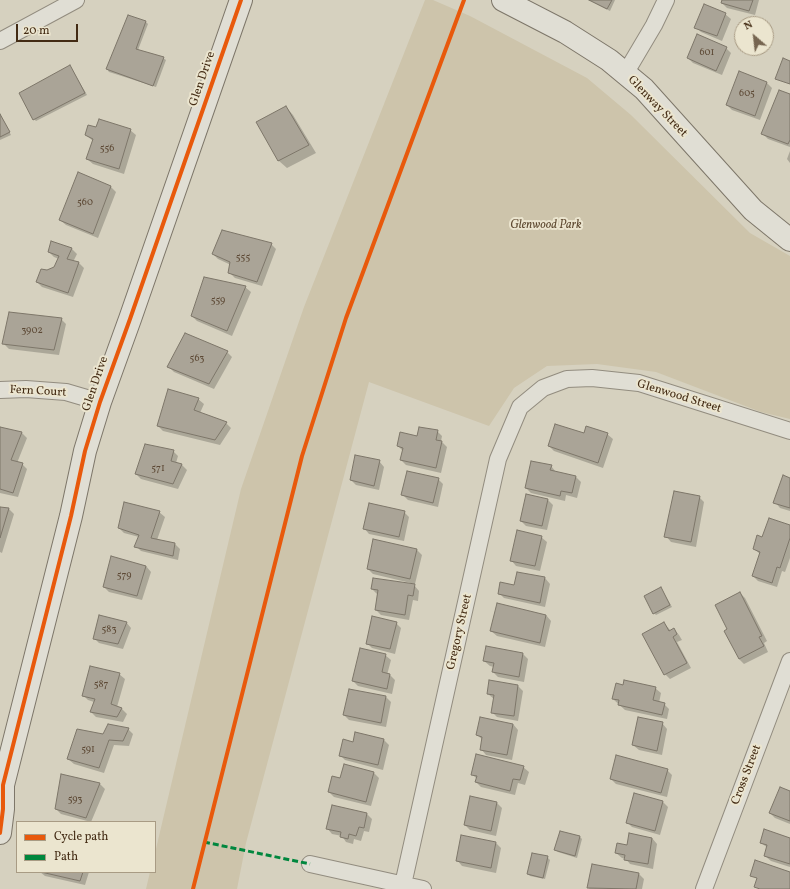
<!DOCTYPE html>
<html>
<head>
<meta charset="utf-8">
<style>
	body { margin:0 }
	#map { position:relative; width:790px; height:889px; overflow:hidden; background:#d6d1bf; font-family:Vollkorn,serif }
	canvas { display:block }
	.legend { position:absolute; left:16px; top:821px; width:140px; height:52px; box-sizing:border-box; background:#ebe5cf; border:1px solid #a89b84; margin:0; padding:5px 7px; list-style:none; font-size:12px; color:#432b14 }
	.legend li { display:flex; align-items:center; gap:8px; height:20px }
	.legend b { width:20px; border:1px solid #a89b84 }
	.north { position:absolute; left:734px; top:16px; width:40px; height:40px; box-sizing:border-box; background:#ebe5cf; border:1px solid #a89b84; border-radius:50%; rotate:332deg; font-size:11px; font-weight:700; line-height:16px; text-align:center; color:#432b14 }
	.north::after { content:''; display:block; margin:auto; width:14px; height:18px; background:#766550; clip-path:polygon(50% 0,100% 100%,50% 72%,0 100%) }
	.scale { position:absolute; left:16px; top:24px; width:62px; height:18px; box-sizing:border-box; border:2px solid #432b14; border-top:0; padding-left:5px; font-size:12px; line-height:14px; white-space:nowrap; color:#432b14; -webkit-text-stroke:3px #ebe5cf; paint-order:stroke }
</style>
</head>
<body>
<div id="map">
<canvas width="790" height="889"></canvas>
<ul class="legend">
<li><b style="height:5px;background:#e8590c"></b>Cycle path</li>
<li><b style="height:5px;background:#00873e"></b>Path</li>
</ul>
<div class="north">N</div>
<div class="scale">20 m</div>
</div>
<script>
const c = document.querySelector('canvas').getContext('2d');
c.lineJoin = 'round';
function paint(path, color) {
  c.fillStyle = color;
  c.fill(path, 'evenodd');
}
function toPath(rows) {
  const path = new Path2D();
  for (const r of rows) {
    path.moveTo(r[0], r[1]);
    for (let i = 2; i < r.length; i += 2) path.lineTo(r[i], r[i + 1]);
  }
  return path;
}
function strokePath(path, color, width, dash) {
  c.strokeStyle = color;
  c.lineWidth = width;
  c.lineCap = dash ? 'butt' : 'round';
  c.setLineDash(dash || []);
  c.stroke(path);
}
function drawText(font, color, halo, rows, align = 'center') {
  c.font = font + ' Vollkorn,serif';
  c.lineWidth = 4;
  c.setLineDash([]);
  c.textBaseline = 'middle';
  c.strokeStyle = halo;
  c.fillStyle = color;
  for (const [text, x, y, turn = 0] of rows) {
    c.save();
    c.translate(x, y);
    c.rotate((+turn || 0) * Math.PI / 180);
    c.textAlign = isNaN(turn) ? turn : align;
    if (halo) c.strokeText(text, 0, 0);
    c.fillText(text, 0, 0);
    c.restore();
  }
}
const green = toPath([
	[425,0,433,0,470,16,587,78,631,115,750,233,790,256,790,419,761,412,656,372,597,364,547,366,514,388,489,426,369,382,246,843,237,889,146,889,150,872,155,872,155,853,241,489,304,307]
]);
const shadow = toPath([
	[588,0,615,0,610,11],
	[723,0,759,0,755,15,727,8,722,3],
	[725,14,731,19,722,41,701,32,696,27],
	[146,22,148,24,138,50,163,58,166,60,156,87,109,72,107,69],
	[726,48,731,53,722,75,693,63,688,58],
	[70,66,87,95,36,121,34,119],
	[740,73,767,83,772,88,760,120,732,110,727,105],
	[790,95,790,147,768,139,763,134],
	[286,107,293,115,316,153,287,168,279,161,257,122],
	[0,114,11,135,0,140],
	[97,129,130,130,136,135,124,174,93,164,87,159,93,141,86,135],
	[790,151,790,163,787,159],
	[78,174,111,187,116,192,98,238,66,225,60,220],
	[51,243,72,249,77,254,73,262,79,263,84,268,73,297,42,287,37,282,55,268,59,259,54,257,49,252],
	[271,244,276,249,262,286,235,278,229,272,231,265,218,259,213,254],
	[245,287,251,292,232,336,197,321,192,316],
	[61,319,66,324,59,355,9,349,4,344],
	[227,352,232,357,214,389,174,372,169,367],
	[198,399,204,404,200,413,226,423,231,428,220,445,163,431,158,426],
	[0,428,22,433,27,438,17,463,22,464,27,469,18,497,0,493],
	[437,431,442,436,441,441,447,447,441,473,406,465,401,460,403,451,398,446,418,437],
	[607,434,613,439,603,468,554,451,549,446,584,435],
	[173,451,178,456,176,463,182,465,187,470,178,489,141,479,136,474],
	[379,461,384,467,379,490,356,485,351,480],
	[551,466,556,472,576,477,581,482,577,498,566,495,565,501,531,493,526,488],
	[438,479,443,484,438,507,408,500,403,495],
	[790,479,790,511,780,508,775,502],
	[699,497,704,502,696,547,671,542,666,536],
	[548,500,553,505,547,530,526,526,521,521],
	[0,508,9,509,14,514,2,553,0,552],
	[159,512,165,517,157,540,175,544,180,549,178,560,141,551,136,546,139,537,124,533,119,528],
	[404,512,409,517,404,541,369,534,364,528],
	[790,526,790,558,785,572,782,571,777,587,758,581,753,576,760,554,754,549,763,538],
	[541,537,547,542,540,571,516,566,511,560],
	[417,550,422,555,415,584,373,574,368,569],
	[112,558,146,566,151,572,142,600,109,592,104,587],
	[545,578,550,584,545,607,504,598,499,593,515,586],
	[414,585,419,591,418,601,413,600,409,620,381,615,376,610,377,594,372,589],
	[661,588,672,607,656,615,654,613],
	[740,593,745,598,767,641,764,643,768,652,744,664,739,659,728,629],
	[546,615,551,621,545,647,497,636,491,631],
	[126,622,131,628,123,649,99,643,94,638],
	[396,623,401,628,395,654,372,648,367,643],
	[664,623,671,631,674,629,679,635,682,640,677,642,691,668,670,679,665,674],
	[523,654,528,659,524,682,498,677,493,672,494,667,490,666,484,661],
	[385,655,391,660,387,675,390,675,395,680,392,694,358,686,353,681],
	[119,674,125,679,117,707,121,708,127,714,123,722,96,717,91,712,94,702,88,700,83,695],
	[518,686,523,691,518,721,497,717,492,712,494,699,488,694],
	[655,688,661,693,659,703,664,704,669,709,667,719,625,710,613,699],
	[386,697,391,702,386,727,349,720,344,715],
	[662,723,667,729,662,755,639,750,633,745],
	[513,724,518,730,512,760,486,755,481,749,483,740,477,735],
	[128,729,133,734,129,746,114,745,104,773,74,764,68,759,104,735],
	[356,733,384,740,389,745,383,770,345,760,340,755,353,743],
	[344,765,374,773,379,778,371,806,334,797,329,792,341,779],
	[523,767,529,772,525,785,518,783,515,795,481,787,476,782,477,779,472,774],
	[667,770,672,775,667,797,616,784,611,779],
	[62,776,100,784,105,789,91,822,61,814,56,809],
	[790,792,790,824,775,818,770,813],
	[471,797,497,803,502,808,496,836,470,830,465,825],
	[663,802,668,807,660,835,632,827,627,822],
	[367,814,372,819,369,832,364,831,361,841,354,839,353,844,346,842,342,836,332,834,327,828],
	[560,832,580,837,582,839,577,858,558,852,555,850],
	[630,834,652,838,657,844,653,869,630,864,626,859,622,858,616,853,628,846],
	[790,839,790,867,771,861,765,856,768,848,761,843],
	[496,843,501,848,496,873,462,866,457,860],
	[547,857,550,860,545,879,530,876,528,874],
	[40,872,89,872,85,885,45,876],
	[639,874,644,879,642,889,590,889,588,888]
]);
const building = toPath([
	[589,0,612,0,607,9,589,0],
	[722,0,753,0,749,11,721,3,722,0],
	[704,4,726,13,717,36,694,28,704,4],
	[128,15,146,21,136,49,164,57,153,86,106,69,128,15],
	[697,34,727,47,716,71,687,58,697,34],
	[783,58,790,61,790,84,775,79,783,58],
	[70,65,85,93,33,120,19,93,70,65],
	[739,71,767,82,755,116,726,105,739,71],
	[779,90,790,94,790,140,788,144,761,134,779,90],
	[286,106,309,145,278,161,256,122,286,106],
	[0,114,10,132,0,137,0,114],
	[99,119,131,129,119,169,86,159,93,139,85,135,88,125,96,127,99,119],
	[78,172,111,186,93,234,59,220,78,172],
	[222,230,272,243,257,282,228,273,230,262,212,254,222,230],
	[51,241,72,248,67,259,79,262,68,293,36,282,41,269,47,270,54,267,59,256,48,252,51,241],
	[204,277,246,286,227,331,191,316,204,277],
	[9,312,62,318,54,350,2,344,9,312],
	[185,333,228,351,209,384,167,367,185,333],
	[168,389,199,398,194,410,227,422,215,440,157,426,168,389],
	[555,424,584,433,586,426,608,433,598,463,548,446,555,424],
	[0,427,22,432,11,460,23,463,13,493,0,489,0,427],
	[419,427,438,430,436,440,442,441,436,468,400,460,403,448,397,446,400,432,417,436,419,427],
	[145,444,174,450,171,461,182,464,173,484,135,474,145,444],
	[355,455,380,460,374,486,350,480,355,455],
	[531,461,552,465,550,470,576,476,572,493,561,491,560,496,525,488,531,461],
	[407,471,439,478,433,503,401,495,407,471],
	[783,475,790,478,790,508,773,503,783,475],
	[674,491,700,496,691,542,664,537,674,491],
	[526,494,548,499,542,526,520,521,526,494],
	[124,502,160,511,151,538,175,543,173,556,134,547,139,535,118,528,124,502],
	[369,503,405,511,399,537,363,529,369,503],
	[0,507,9,508,0,538,0,507],
	[769,518,790,525,790,538,780,568,777,567,772,583,752,576,760,552,753,549,757,535,762,537,769,518],
	[517,530,542,536,535,566,510,561,517,530],
	[373,539,417,549,410,579,367,569,373,539],
	[111,556,146,566,137,596,103,587,111,556],
	[517,572,545,577,540,603,498,594,500,582,514,585,517,572],
	[373,578,415,584,413,596,408,595,405,615,375,610,378,590,371,589,373,578],
	[661,587,670,605,653,614,644,596,661,587],
	[740,592,762,636,759,637,764,646,739,659,724,631,727,629,715,605,740,592],
	[497,603,546,615,540,643,490,631,497,603],
	[99,615,127,622,118,644,93,639,99,615],
	[372,616,397,622,390,649,366,644,372,616],
	[664,622,669,631,674,628,677,634,673,637,687,663,664,675,642,634,664,622],
	[486,646,523,653,519,677,492,672,494,663,483,661,486,646],
	[360,648,386,654,382,672,390,674,387,689,352,681,360,648],
	[90,666,120,673,111,704,122,708,117,717,90,712,95,699,82,696,90,666],
	[489,680,518,685,514,716,491,713,494,695,487,694,489,680],
	[624,680,656,687,653,700,665,703,662,715,618,705,619,700,612,699,616,683,623,685,624,680],
	[349,689,386,696,381,723,343,715,349,689],
	[480,717,513,724,507,755,480,750,482,737,476,735,480,717],
	[638,717,663,722,657,751,632,745,638,717],
	[108,724,129,728,123,741,109,740,99,768,67,759,77,729,103,734,108,724],
	[355,732,384,739,378,765,339,756,343,739,353,742,355,732],
	[476,754,524,766,520,780,513,779,510,791,475,782,477,776,471,775,476,754],
	[616,755,668,769,661,793,610,779,616,755],
	[344,764,374,772,366,802,328,792,332,776,340,778,344,764],
	[61,774,100,783,86,818,55,809,61,774],
	[780,787,790,791,790,821,769,813,780,787],
	[634,793,663,801,655,831,626,823,634,793],
	[470,796,497,802,491,831,464,825,470,796],
	[332,805,367,813,364,828,359,827,356,836,349,834,348,839,340,837,341,832,326,829,332,805],
	[764,829,790,838,790,864,764,856,767,845,760,843,764,829],
	[560,831,580,836,575,856,554,850,560,831],
	[629,833,652,838,648,864,624,860,625,855,615,853,617,843,627,845,629,833],
	[461,835,496,842,491,868,456,861,461,835],
	[532,853,548,856,543,878,527,874,532,853],
	[755,860,790,872,790,889,760,889,754,887,757,878,750,876,755,860],
	[592,864,639,873,636,889,587,888,592,864],
	[41,872,83,872,80,881,41,872]
]);
const street = toPath([
	[0,41,76,0],
	[625,74,654,25,666,0],
	[0,390,26,389,66,392,100,402],
	[310,864,423,889],
	[402,889,498,459,520,407,543,388,567,379,592,378,639,383,790,431],
	[704,889,790,661]
]);
const secondary = toPath([
	[503,0,565,32,609,60,644,89,753,210,790,240],
	[0,833,3,809,3,785,71,516,85,451,100,402,130,319,241,0]
]);
const quiet = toPath([
	[204,842,310,864]
]);
const cycleway = toPath([
	[0,833,3,809,3,785,71,516,85,451,100,402,130,319,241,0],
	[193,889,302,456,346,318,464,0]
]);
const numberNames = [
	["601",707,53],
	["605",747,94],
	["556",107,149],
	["560",85,203],
	["555",243,258],
	["559",218,301],
	["3902",32,331],
	["563",197,359],
	["571",158,469],
	["579",124,576],
	["583",109,630],
	["587",101,685],
	["591",88,750],
	["593",75,800]
];
const streetNames = [
	["Glen Drive",203,79,-71],
	["Glenway Street",657,107,46],
	["Glen Drive",96,384,-71],
	["Fern Court",38,392,3],
	["Glenwood Street",679,397,17],
	["Gregory Street",460,632,-77],
	["Cross Street",747,775,-69]
];
const parkNames = [
	["Glenwood Park",546,226]
];
paint(green, '#cdc4ab');
paint(shadow, '#0003');
paint(building, '#aaa497');
strokePath(building, '#7d7669', 1);
strokePath(street, '#928c7f', 18);
strokePath(secondary, '#7d7669', 24);
strokePath(street, '#e0ded4', 16);
strokePath(secondary, '#e0ded4', 22);
strokePath(quiet, '#00873e', 3, [6, 3]);
strokePath(cycleway, '#e8590c', 4);
drawText('10px', '#5d4935', null, numberNames);
drawText('12px', '#432b14', '#ebe5cf', streetNames);
drawText('italic 12px', '#5d482f', '#ebe5cf', parkNames);
</script>
</body>
</html>
